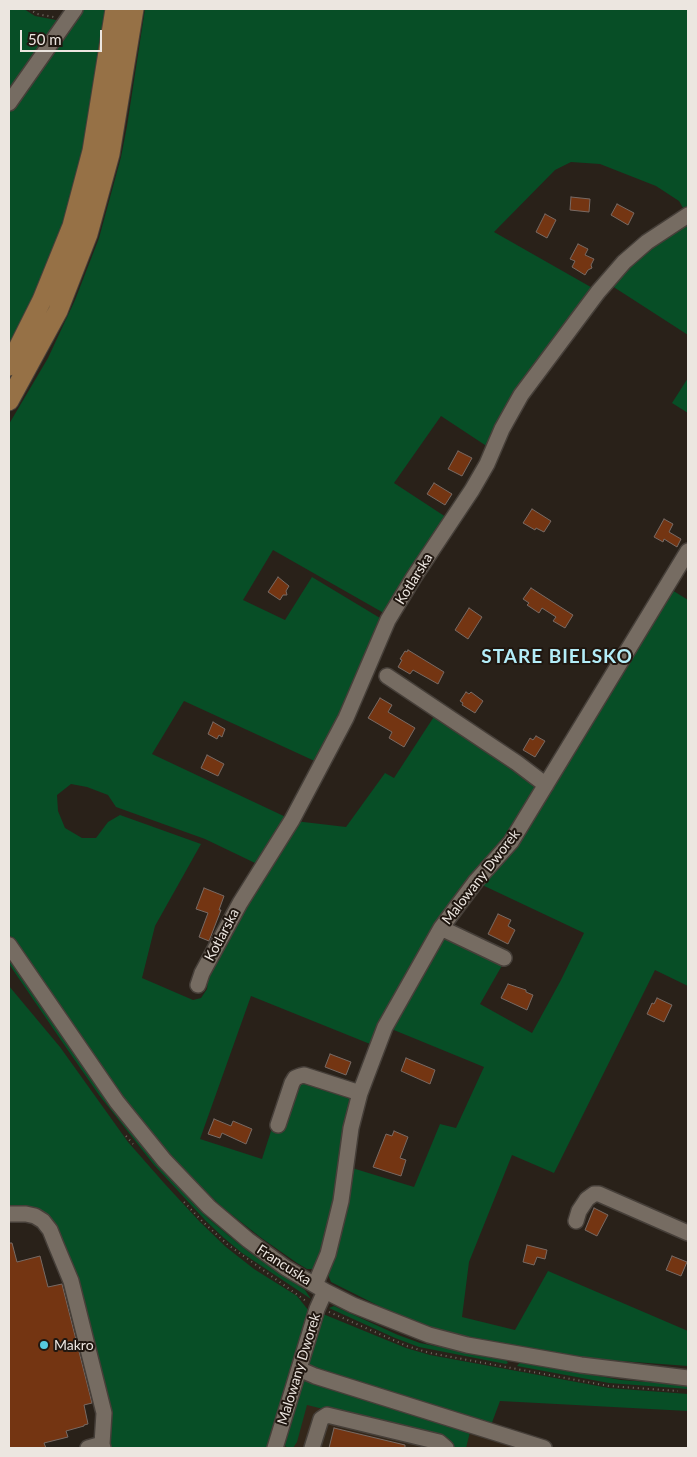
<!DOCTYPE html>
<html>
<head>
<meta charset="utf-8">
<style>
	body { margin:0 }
	#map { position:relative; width:697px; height:1457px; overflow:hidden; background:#292119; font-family:Lato,sans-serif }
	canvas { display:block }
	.frame { position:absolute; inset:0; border:10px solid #ece6e0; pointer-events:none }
	.scale { position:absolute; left:20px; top:30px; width:82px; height:22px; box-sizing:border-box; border:2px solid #ece6e0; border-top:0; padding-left:6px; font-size:15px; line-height:18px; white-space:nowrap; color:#ece6e0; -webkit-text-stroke:4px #201710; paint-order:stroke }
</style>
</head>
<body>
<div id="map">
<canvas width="697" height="1457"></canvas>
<div class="frame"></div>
<div class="scale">50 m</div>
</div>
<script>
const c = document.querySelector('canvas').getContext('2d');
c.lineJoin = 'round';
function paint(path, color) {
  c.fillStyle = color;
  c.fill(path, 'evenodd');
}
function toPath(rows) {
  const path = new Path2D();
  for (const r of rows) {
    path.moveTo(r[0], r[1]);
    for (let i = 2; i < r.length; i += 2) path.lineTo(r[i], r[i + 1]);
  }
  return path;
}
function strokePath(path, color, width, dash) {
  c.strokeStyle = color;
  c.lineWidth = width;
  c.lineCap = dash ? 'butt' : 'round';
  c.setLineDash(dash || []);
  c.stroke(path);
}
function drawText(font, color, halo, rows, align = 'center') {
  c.font = font + ' Lato,sans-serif';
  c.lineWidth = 4;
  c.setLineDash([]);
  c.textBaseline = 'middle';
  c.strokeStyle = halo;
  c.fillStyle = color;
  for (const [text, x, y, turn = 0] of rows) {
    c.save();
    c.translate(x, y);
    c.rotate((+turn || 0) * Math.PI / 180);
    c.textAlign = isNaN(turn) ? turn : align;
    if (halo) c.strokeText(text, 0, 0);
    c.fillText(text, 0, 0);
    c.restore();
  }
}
const built = toPath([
	[302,1381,535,1448,282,1448]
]);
const green = toPath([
	[9,9,24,9,35,16,56,20,59,24,9,99],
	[80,9,106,9,88,141,56,248,9,353,9,106],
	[145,9,688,9,688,212,686,213,679,201,656,186,600,164,571,162,555,170,494,232,596,290,491,449,441,416,394,483,449,519,387,612,382,612,273,550,243,600,285,620,312,577,380,618,382,621,319,763,184,701,152,754,290,819,259,864,255,863,205,839,116,807,108,795,87,787,71,784,57,795,58,811,65,828,82,838,96,838,108,822,120,815,201,844,155,926,142,978,193,1000,201,998,207,989,210,964,295,821,346,827,385,773,394,778,437,712,537,786,501,849,375,1046,251,996,200,1139,262,1159,272,1128,297,1083,301,1081,352,1097,339,1200,319,1266,313,1269,307,1269,297,1263,260,1237,222,1207,170,1157,134,1114,9,934,9,424,48,358,75,300,99,238,121,157,127,126],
	[688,219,688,335,609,284,626,264],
	[688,378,688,413,672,403],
	[672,590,688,600,688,986,655,970,554,1173,512,1155,469,1262,462,1317,515,1330,548,1271,688,1331,688,1366,553,1356,468,1338,427,1327,385,1309,331,1282,327,1272,349,1167,414,1187,440,1124,456,1128,484,1067,389,1028,441,938,446,936,504,962,480,1004,532,1033,561,980,584,933,478,883],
	[9,955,155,1158,208,1218,228,1235,249,1252,305,1290,311,1299,242,1253,224,1238,206,1221,154,1165,99,1095,65,1046,9,964],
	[9,986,60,1047,128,1142,164,1183,200,1222,226,1247,254,1269,297,1296,309,1311,268,1448,109,1448,55,1231,9,1210],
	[334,1306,398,1335,420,1343,506,1360,508,1363,506,1364,419,1347,395,1338,329,1308],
	[323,1314,406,1348,430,1355,609,1388,688,1394,688,1411,500,1401,490,1428,306,1366],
	[520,1362,621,1380,688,1385,688,1389,609,1383,517,1366],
	[306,1379,471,1428,466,1448,450,1448,441,1438,307,1405,297,1442,293,1448,287,1448,283,1443,302,1381]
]);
const building = toPath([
	[571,197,590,199,589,212,570,210,571,197],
	[617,204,634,213,628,225,611,215,617,204],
	[545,214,556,220,547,238,536,232,545,214],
	[578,244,588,249,585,255,594,259,591,265,592,268,588,270,585,275,572,267,575,261,570,259,578,244],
	[458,451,472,458,462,476,448,469,458,451],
	[434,483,452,494,445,505,427,494,434,483],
	[532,509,551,521,544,532,536,528,535,530,523,523,532,509],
	[664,519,673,524,669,532,681,539,677,547,664,539,663,542,654,537,664,519],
	[278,577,289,586,286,591,287,595,283,595,280,600,268,592,278,577],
	[531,588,573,615,565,628,553,621,556,617,542,608,539,613,527,605,529,603,523,599,531,588],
	[469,608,482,617,468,639,455,630,469,608],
	[408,650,444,672,438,684,413,670,410,674,398,667,402,660,400,659,405,651,407,652,408,650],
	[466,692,469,694,471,692,483,701,475,713,462,705,463,703,460,701,466,692],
	[380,698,392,705,388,712,415,728,404,747,389,738,392,732,368,718,380,698],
	[213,722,225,729,222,737,219,735,217,739,208,734,213,722],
	[536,736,545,741,535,757,523,750,530,738,533,740,536,736],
	[207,755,224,764,218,776,201,768,207,755],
	[204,888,224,896,219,910,221,910,209,941,199,937,208,913,196,909,204,888],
	[498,914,511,920,508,926,515,930,508,944,488,934,498,914],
	[508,984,526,990,526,992,533,995,527,1010,501,998,508,984],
	[657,998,672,1005,664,1022,647,1014,652,1003,654,1004,657,998],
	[330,1054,351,1062,346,1075,325,1067,330,1054],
	[406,1058,435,1070,430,1084,401,1071,406,1058],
	[214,1119,231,1126,233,1121,252,1129,246,1144,222,1133,220,1138,208,1134,214,1119],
	[394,1131,408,1137,400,1158,406,1160,401,1176,373,1167,386,1134,392,1136,394,1131],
	[594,1208,608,1215,597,1236,585,1230,594,1208],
	[9,1243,12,1243,17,1262,40,1256,48,1287,62,1284,92,1403,84,1405,88,1424,84,1425,84,1426,66,1431,68,1437,44,1443,46,1448,9,1448,9,1243],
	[527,1245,547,1250,545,1259,537,1257,534,1265,523,1262,527,1245],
	[672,1256,687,1262,681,1276,666,1270,672,1256],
	[334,1428,405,1445,405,1448,329,1448,334,1428]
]);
const path = toPath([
	[29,9,37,14,54,17],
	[126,1136,133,1144],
	[184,1202,202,1221,227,1244,306,1301],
	[329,1312,407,1346,430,1353,609,1386,678,1391]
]);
const minor = toPath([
	[9,103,75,9],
	[387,676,517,763,546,785],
	[441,928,504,958],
	[9,945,117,1102,164,1160,209,1207,248,1240,286,1268,325,1291,353,1305,429,1335,467,1345,581,1365,688,1378],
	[198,985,202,973,240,903,292,820,346,718,388,620,414,577,472,490,487,464,502,429,521,395,598,292,624,262,647,242,688,215],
	[278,1125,292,1083,295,1078,300,1076,304,1075,360,1093],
	[9,1214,26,1214,35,1216,43,1221,50,1230,56,1245,71,1281,104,1413,102,1444],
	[576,1221,579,1211,587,1199,594,1194,599,1194,688,1233],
	[315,1285,328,1254,341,1201,351,1128,360,1093,385,1027,441,928,476,881,511,842,688,551],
	[299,1369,315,1376,544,1448],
	[88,1448,102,1444,103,1448],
	[275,1448,317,1309,325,1291],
	[312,1448,321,1419,327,1415,439,1442,446,1448]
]);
const major = toPath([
	[9,366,42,300,72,226,92,151,115,9],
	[9,401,58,311,88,234,110,154,134,9]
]);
const markers = [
	[44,1345,5,"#55cadf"]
];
const streetNames = [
	["Kotlarska",414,579,-58],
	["Malowany Dworek",481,877,-52],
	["Kotlarska",222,935,-62],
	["Francuska",284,1265,33],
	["Malowany Dworek",299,1369,-73]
];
const poiNames = [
	["Makro",54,1345]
];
const districtNames = [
	["STARE BIELSKO",557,657]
];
paint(built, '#332619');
paint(green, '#074e26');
paint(building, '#743512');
strokePath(building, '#786a64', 1);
strokePath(minor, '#463f39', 18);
strokePath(major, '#463f39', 21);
strokePath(path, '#726a63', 2, [1, 4]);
strokePath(minor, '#766c62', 15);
strokePath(major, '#967146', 19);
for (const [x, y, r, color] of markers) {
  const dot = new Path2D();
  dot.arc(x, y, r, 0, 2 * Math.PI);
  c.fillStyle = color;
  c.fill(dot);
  strokePath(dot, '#201710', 2);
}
drawText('14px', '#ece6e0', '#201710', streetNames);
drawText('14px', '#ece6e0', '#201710', poiNames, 'left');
c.letterSpacing = '1px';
drawText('bold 19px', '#b3edf8', '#201710', districtNames);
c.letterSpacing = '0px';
</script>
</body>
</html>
